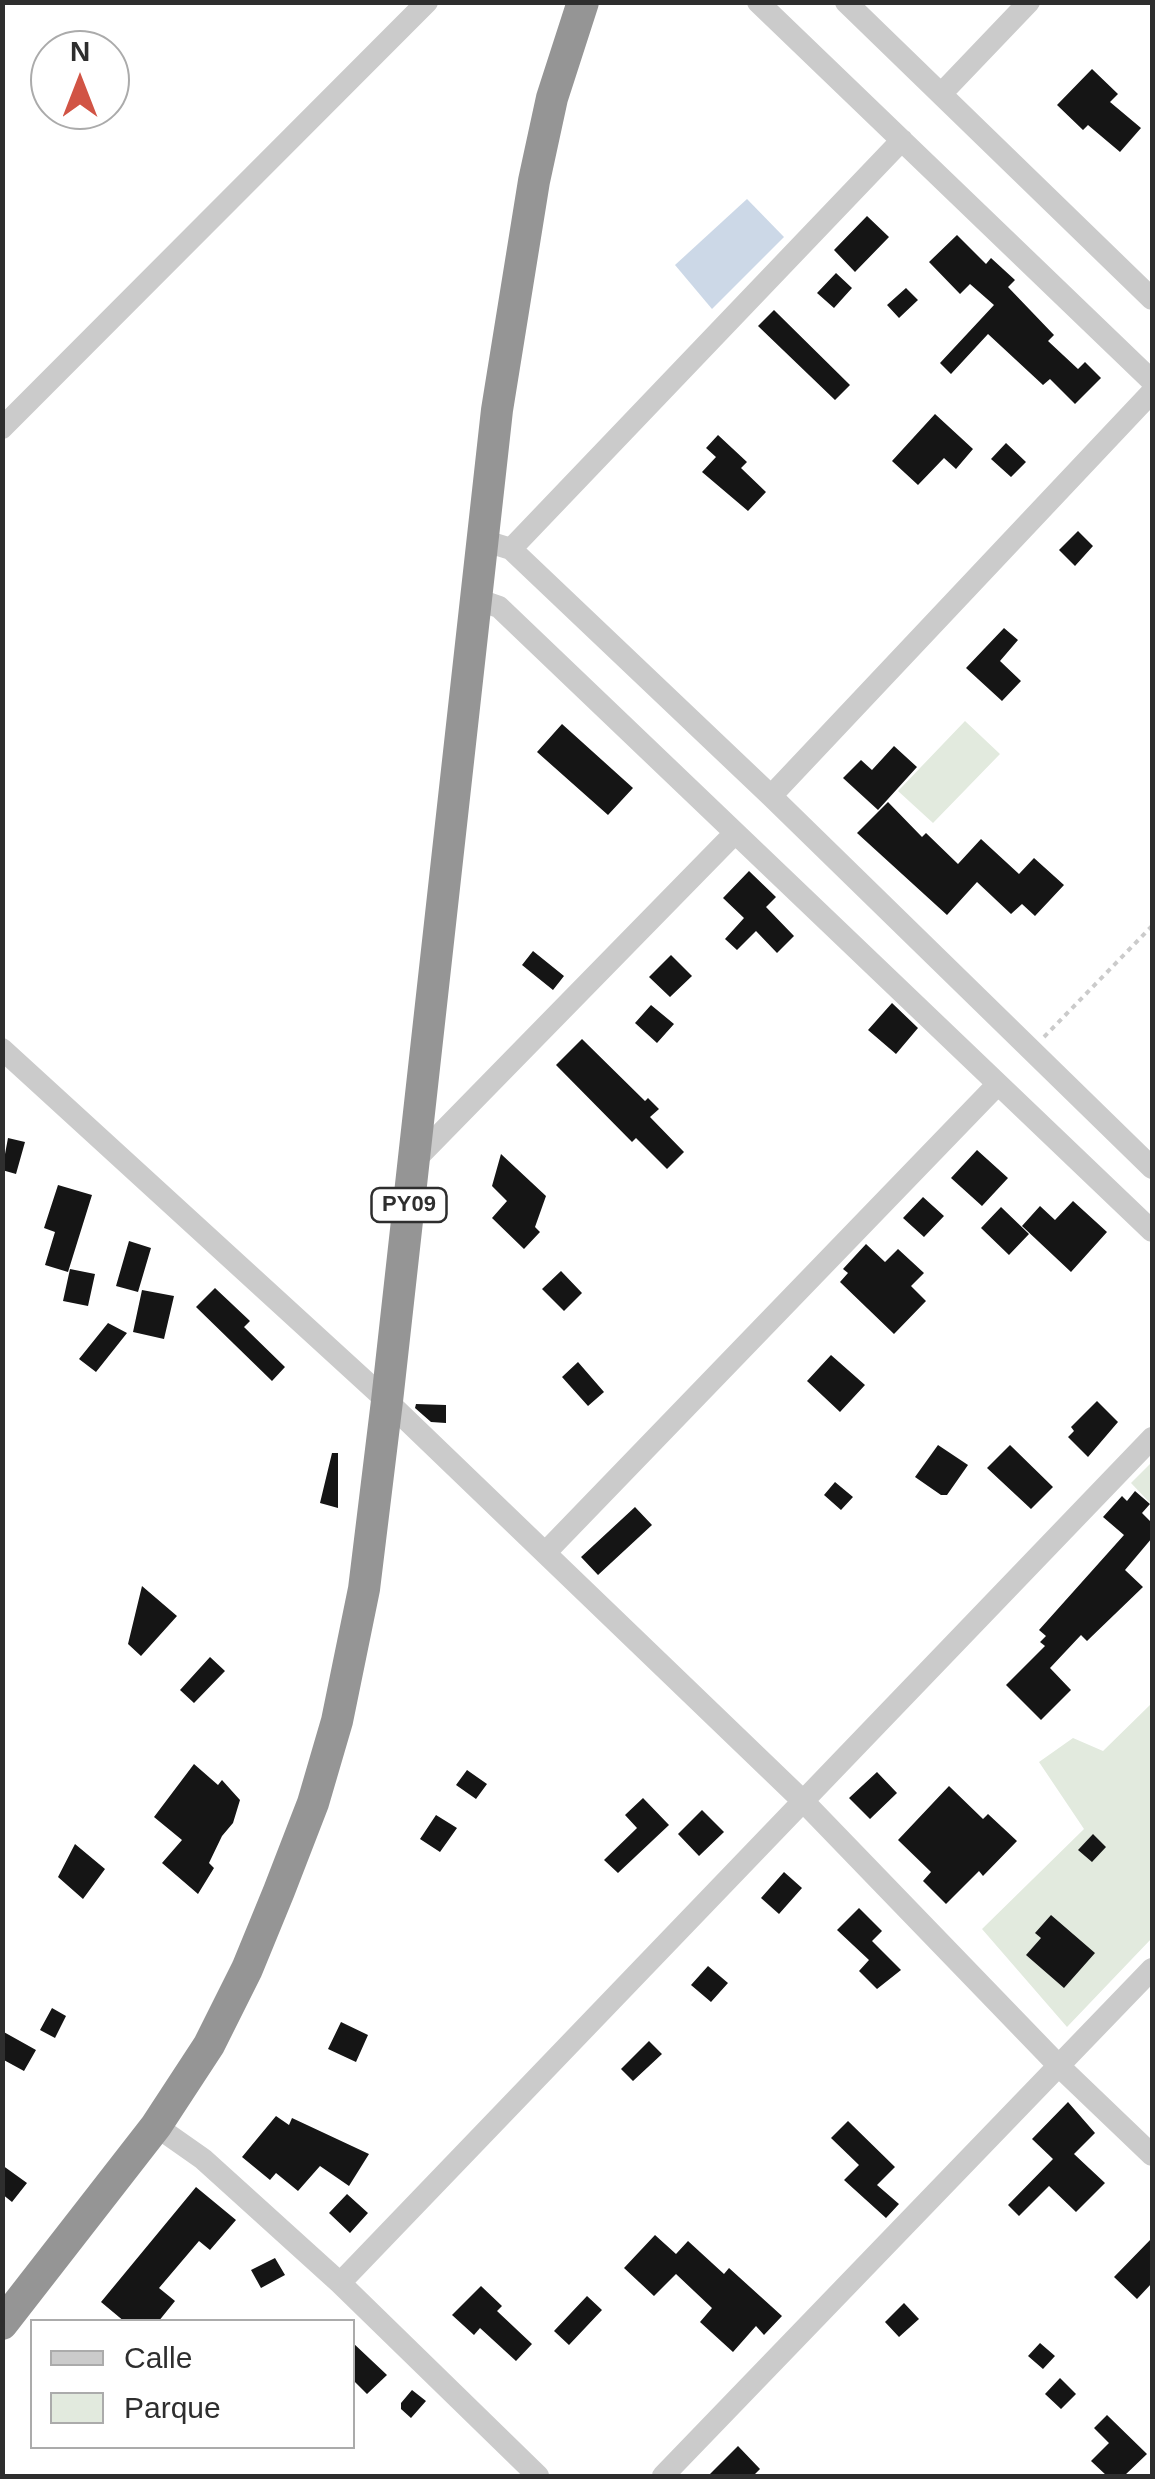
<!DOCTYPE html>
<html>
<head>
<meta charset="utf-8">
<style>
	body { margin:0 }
	#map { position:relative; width:1155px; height:2479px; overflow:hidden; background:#fff; font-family:Arial,sans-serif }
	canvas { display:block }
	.frame { position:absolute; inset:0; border:5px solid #2e2e2e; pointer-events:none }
	.legend { position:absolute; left:30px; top:2319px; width:325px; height:130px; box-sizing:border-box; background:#fff; border:2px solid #ababab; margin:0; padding:12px 18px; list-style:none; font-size:30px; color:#2e2e2e }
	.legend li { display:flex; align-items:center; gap:20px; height:50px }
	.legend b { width:50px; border:2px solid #ababab }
	.north { position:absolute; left:30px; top:30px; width:100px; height:100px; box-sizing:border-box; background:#fff; border:2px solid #ababab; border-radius:50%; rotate:0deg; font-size:28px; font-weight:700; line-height:40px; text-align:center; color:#2e2e2e }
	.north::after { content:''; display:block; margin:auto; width:35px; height:45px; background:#d15445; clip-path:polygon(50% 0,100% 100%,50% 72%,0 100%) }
</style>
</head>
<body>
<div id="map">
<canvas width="1155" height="2479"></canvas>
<div class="frame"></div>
<ul class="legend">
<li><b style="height:12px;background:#cbcbcb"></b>Calle</li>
<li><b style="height:28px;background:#e2eade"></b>Parque</li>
</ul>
<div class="north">N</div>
</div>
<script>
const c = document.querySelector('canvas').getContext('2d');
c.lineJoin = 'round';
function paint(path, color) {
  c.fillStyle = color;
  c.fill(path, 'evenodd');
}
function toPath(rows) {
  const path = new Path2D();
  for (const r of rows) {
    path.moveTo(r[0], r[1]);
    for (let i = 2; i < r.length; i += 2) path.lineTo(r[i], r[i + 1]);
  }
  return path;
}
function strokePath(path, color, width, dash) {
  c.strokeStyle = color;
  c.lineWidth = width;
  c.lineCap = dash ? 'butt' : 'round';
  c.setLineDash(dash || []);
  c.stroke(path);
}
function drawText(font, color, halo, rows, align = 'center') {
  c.font = font + ' Arial,sans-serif';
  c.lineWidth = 10;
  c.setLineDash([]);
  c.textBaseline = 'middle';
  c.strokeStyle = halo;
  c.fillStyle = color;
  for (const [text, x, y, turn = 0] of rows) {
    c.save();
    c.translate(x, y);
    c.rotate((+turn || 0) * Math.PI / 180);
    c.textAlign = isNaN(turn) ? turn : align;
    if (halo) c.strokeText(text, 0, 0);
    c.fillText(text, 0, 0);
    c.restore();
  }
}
const green = toPath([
	[965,721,1000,754,933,823,898,791],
	[1152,1462,1152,1505,1131,1483],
	[1152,1703,1152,1938,1067,2027,982,1929,1084,1829,1039,1762,1073,1738,1103,1751]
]);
const water = toPath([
	[747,199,784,237,712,309,675,265]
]);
const building = toPath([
	[1092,69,1118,94,1110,102,1141,128,1120,152,1088,125,1083,130,1057,105],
	[867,216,889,237,855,272,834,250],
	[957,235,986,264,991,258,1015,280,1008,287,1054,335,1048,341,1078,369,1085,362,1101,378,1075,404,1050,379,1043,385,988,334,951,374,940,363,994,305,970,284,960,294,929,262],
	[836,273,852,288,834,308,817,293],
	[906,288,918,300,899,318,887,305],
	[774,310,850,385,835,400,758,326],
	[935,414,973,449,956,469,944,458,918,485,892,461],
	[718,435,747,462,741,468,766,492,748,511,702,472,716,457,706,448],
	[1006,443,1026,462,1011,477,991,459],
	[1078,531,1093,546,1075,566,1059,550],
	[1004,628,1018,640,1000,661,1021,681,1002,701,966,668],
	[562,724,633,788,608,815,537,752],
	[894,746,917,767,878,810,843,778,861,760,872,770],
	[888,802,922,837,926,833,958,864,981,839,1019,874,1034,858,1064,885,1035,916,1022,904,1011,914,977,882,947,915,857,833],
	[749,871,776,897,766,907,794,936,777,953,756,931,737,950,725,939,744,918,723,898],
	[533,951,564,976,553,990,522,965],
	[671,955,692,976,670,997,649,977],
	[892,1003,918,1028,896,1054,868,1030],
	[651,1005,674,1024,657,1043,635,1023],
	[582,1039,645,1101,648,1098,659,1109,650,1117,684,1152,667,1169,636,1138,632,1142,556,1065],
	[8,1138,25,1142,16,1174,2,1170],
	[977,1150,1008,1178,982,1206,951,1178],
	[501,1154,546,1196,535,1227,540,1232,524,1249,492,1218,507,1201,492,1186],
	[58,1185,92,1195,68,1272,45,1265,55,1232,44,1228],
	[923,1197,944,1216,924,1237,903,1218],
	[1073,1201,1107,1232,1071,1272,1022,1226,1040,1206,1055,1220],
	[1001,1207,1029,1234,1009,1255,981,1228],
	[129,1241,151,1248,138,1292,116,1286],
	[866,1244,885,1262,898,1249,924,1273,911,1286,926,1301,894,1334,840,1282,848,1273,843,1269],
	[70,1269,95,1274,88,1306,63,1301],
	[561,1271,582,1293,564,1311,542,1289],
	[215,1288,250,1321,244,1327,285,1367,272,1381,196,1307],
	[142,1290,174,1296,164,1339,133,1332],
	[108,1323,127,1333,96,1372,79,1359],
	[831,1355,865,1385,840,1412,807,1381],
	[578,1362,604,1392,588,1406,562,1377],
	[1097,1401,1118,1422,1088,1457,1068,1437,1074,1431,1071,1427],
	[416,1404,446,1405,446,1423,431,1422,415,1408],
	[938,1445,968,1465,947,1495,941,1495,915,1477],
	[1010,1445,1053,1487,1031,1509,987,1468],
	[332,1453,338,1453,338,1508,320,1503],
	[835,1482,853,1497,841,1510,824,1495],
	[1135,1491,1150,1504,1142,1513,1152,1523,1152,1538,1125,1570,1143,1587,1087,1641,1081,1635,1050,1668,1071,1690,1041,1720,1006,1685,1045,1646,1040,1642,1046,1636,1039,1630,1124,1535,1103,1517,1122,1496,1127,1501],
	[635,1507,652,1525,598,1575,581,1557],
	[142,1586,177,1616,141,1656,128,1644],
	[210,1657,225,1671,194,1703,180,1690],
	[194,1764,218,1785,222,1780,240,1800,233,1823,222,1836,209,1863,214,1868,198,1894,162,1863,182,1840,154,1817],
	[467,1770,487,1784,476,1799,456,1785],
	[877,1772,897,1793,870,1819,849,1798],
	[949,1786,983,1819,988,1814,1017,1841,983,1876,979,1871,946,1904,923,1881,931,1872,898,1840],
	[643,1798,669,1825,618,1873,604,1860,637,1828,625,1815],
	[702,1810,724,1832,699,1856,678,1834],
	[436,1815,457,1828,440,1852,420,1839],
	[1093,1834,1106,1847,1092,1862,1078,1850],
	[75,1844,105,1869,83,1899,58,1877],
	[784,1872,802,1888,779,1914,761,1898],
	[859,1908,882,1931,872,1941,901,1970,877,1989,859,1971,869,1960,837,1930],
	[1051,1915,1095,1953,1064,1988,1026,1955,1041,1938,1035,1933],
	[708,1966,728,1983,711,2002,691,1985],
	[52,2008,66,2016,55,2038,40,2030],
	[341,2022,368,2035,356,2062,328,2049],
	[2,2031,36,2050,24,2071,2,2059],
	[649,2041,662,2054,633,2081,621,2069],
	[1068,2102,1095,2133,1074,2154,1105,2183,1076,2212,1049,2186,1019,2216,1008,2205,1053,2159,1032,2139],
	[276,2116,289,2125,292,2118,369,2154,349,2186,320,2166,298,2191,276,2173,270,2180,242,2157],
	[848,2121,895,2167,877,2185,899,2204,886,2218,844,2180,859,2165,831,2138],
	[2,2165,27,2183,12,2202,2,2194],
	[196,2187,236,2220,210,2250,199,2241,159,2288,175,2301,158,2322,125,2322,101,2302],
	[347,2194,368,2213,350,2233,329,2213],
	[655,2235,676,2254,688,2241,724,2274,729,2268,782,2316,764,2335,756,2326,733,2352,700,2322,712,2308,676,2274,654,2296,624,2268],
	[1152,2238,1152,2283,1137,2299,1114,2277],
	[275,2258,285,2275,261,2288,251,2270],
	[481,2286,502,2306,497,2311,532,2344,516,2361,480,2328,474,2335,452,2315],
	[587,2296,602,2310,569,2345,554,2331],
	[904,2303,919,2319,899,2337,885,2322],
	[352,2342,387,2375,367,2394,352,2379],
	[1040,2343,1055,2356,1043,2369,1028,2356],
	[1060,2378,1076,2394,1061,2409,1045,2394],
	[412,2390,426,2401,411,2418,401,2409,401,2403],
	[1107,2415,1147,2454,1124,2476,1107,2476,1091,2461,1109,2443,1094,2428],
	[738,2446,760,2469,753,2476,708,2476]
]);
const path = toPath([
	[1044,1037,1152,926]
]);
const minor = toPath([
	[758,2,1152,381],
	[846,2,1152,299],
	[941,94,1029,2],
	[2,428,427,2],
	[482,540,511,549,771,796,1152,1168],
	[511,549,902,140],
	[476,599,499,607,1152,1231],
	[771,796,1152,392],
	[2,1049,387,1401,805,1803,1060,2067,1152,2155],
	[414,1161,735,833],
	[545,1553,998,1084],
	[156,2126,203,2159,340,2283,538,2476],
	[340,2283,1152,1438],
	[663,2476,1152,1969]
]);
const highway = toPath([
	[2,2324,156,2126,209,2045,247,1969,279,1891,313,1803,337,1721,364,1589,387,1401,497,410,534,181,552,98,583,2]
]);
const shields = [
	[409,1205,75]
];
const shieldNames = [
	["PY09",409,1205]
];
paint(green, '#e2eade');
paint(water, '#ccd8e7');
paint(building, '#151515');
strokePath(path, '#cbcbcb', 4, [5, 5]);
strokePath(minor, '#cbcbcb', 22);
strokePath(highway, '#959595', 32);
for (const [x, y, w] of shields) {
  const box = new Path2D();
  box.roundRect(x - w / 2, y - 17, w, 34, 8);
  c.fillStyle = '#fff';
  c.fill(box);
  strokePath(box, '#2e2e2e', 2.5);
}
drawText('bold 22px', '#2e2e2e', null, shieldNames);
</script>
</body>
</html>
